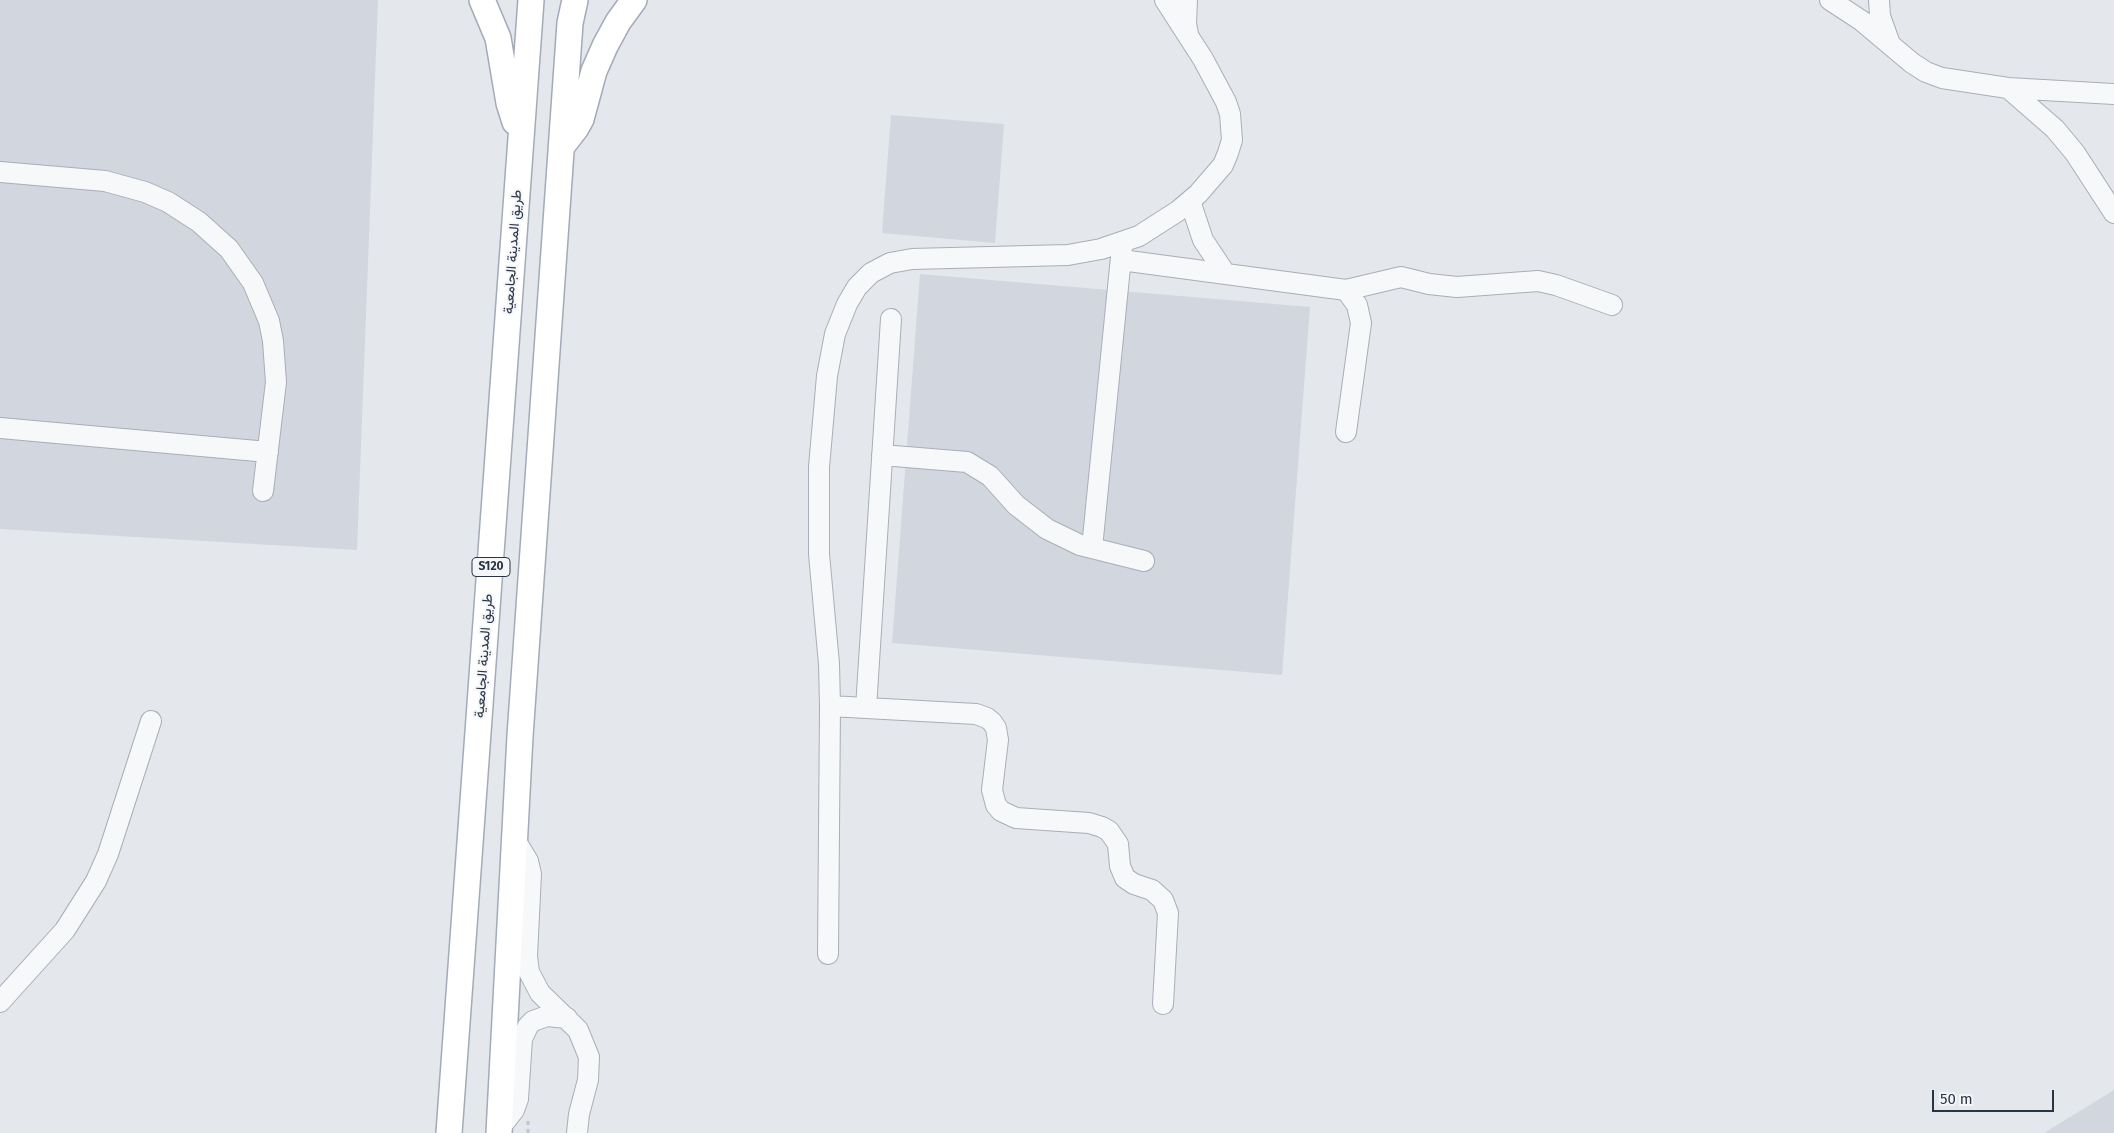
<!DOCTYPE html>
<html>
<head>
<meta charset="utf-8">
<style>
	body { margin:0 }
	#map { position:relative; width:2114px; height:1133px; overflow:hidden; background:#e4e7ec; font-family:"Fira Sans",sans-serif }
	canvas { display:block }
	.scale { position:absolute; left:1932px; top:1090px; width:122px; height:22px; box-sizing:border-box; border:2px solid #2b3445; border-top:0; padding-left:6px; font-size:15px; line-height:18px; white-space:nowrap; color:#2b3445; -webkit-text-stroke:4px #f4f6f9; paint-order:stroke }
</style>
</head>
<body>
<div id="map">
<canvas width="2114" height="1133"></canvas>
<div class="scale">50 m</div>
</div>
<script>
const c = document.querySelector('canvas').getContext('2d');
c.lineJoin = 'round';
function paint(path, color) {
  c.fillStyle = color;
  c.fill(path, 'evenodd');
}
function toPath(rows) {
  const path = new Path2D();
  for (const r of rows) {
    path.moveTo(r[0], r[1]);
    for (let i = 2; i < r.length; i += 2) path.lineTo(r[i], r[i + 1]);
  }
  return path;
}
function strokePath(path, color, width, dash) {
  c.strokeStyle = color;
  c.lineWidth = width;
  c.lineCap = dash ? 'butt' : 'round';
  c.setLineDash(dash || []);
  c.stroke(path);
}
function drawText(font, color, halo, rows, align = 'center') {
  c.font = font + ' "Fira Sans",Vazirmatn,sans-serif';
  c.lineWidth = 4;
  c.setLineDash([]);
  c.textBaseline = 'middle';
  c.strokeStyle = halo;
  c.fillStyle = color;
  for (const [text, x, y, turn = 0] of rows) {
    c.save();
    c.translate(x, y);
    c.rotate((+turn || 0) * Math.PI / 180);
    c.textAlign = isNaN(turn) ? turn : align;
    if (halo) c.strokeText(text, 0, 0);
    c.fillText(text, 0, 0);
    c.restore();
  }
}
const built = toPath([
	[0,0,378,0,357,550,0,529],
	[891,115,1004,124,995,243,882,233],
	[920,274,1310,307,1282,675,892,643],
	[2114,1090,2114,1133,2044,1133]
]);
const path = toPath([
	[528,1133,528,1121]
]);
const minor = toPath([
	[1187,0,1186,24,1188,34],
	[1830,0,1862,21,1912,63,1926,72,1942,78,2008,88,2114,94],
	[1879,0,1880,16,1890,44],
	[2008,88,2055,129,2075,153,2114,213],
	[0,172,105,181,145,192,168,202,199,222,229,249,253,283,269,321,273,341,276,382,263,491],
	[1190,201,1203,240,1225,273],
	[1121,260,1346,290,1357,305,1361,323,1346,432],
	[1346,290,1401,277,1429,284,1457,287,1538,281,1556,285,1612,305],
	[0,428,268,452],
	[882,455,967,462,990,476,1016,505,1047,529,1080,545,1144,561],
	[1092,548,1122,247],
	[830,706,976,714,987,718,992,722,996,728,998,740,992,790,996,805,1001,811,1016,818,1089,823,1102,827,1109,831,1118,844,1120,866,1125,878,1134,884,1152,890,1163,900,1168,913,1163,1004],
	[866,708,891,319],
	[514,838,528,861,531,874,527,956,529,972,540,993,578,1030,589,1057,588,1080,579,1114,577,1133],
	[828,954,830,706,829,664,819,554,819,467,827,376,835,334,847,304,857,287,871,273,890,263,912,259,1068,255,1101,249,1139,236,1178,211,1198,194,1223,165,1228,153,1232,140,1230,114,1226,102,1203,59,1165,0],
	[0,1002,65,930,96,881,108,854,151,721],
	[499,1129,514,1110,518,1099,522,1039,528,1026,533,1021,547,1016,567,1018]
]);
const major = toPath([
	[482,0,498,38,509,103,515,122],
	[562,146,576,128,581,119,594,71,605,46,618,22,634,0],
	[449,1133,531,0],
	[499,1133,520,736,570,23,575,0]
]);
const shields = [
	[491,567,38]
];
const shieldNames = [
	["S120",491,567]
];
const streetNames = [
	["طريق المدينة الجامعية",513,252,-86],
	["طريق المدينة الجامعية",484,656,-86]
];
paint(built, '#d2d6de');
strokePath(minor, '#a9aeb7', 22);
strokePath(major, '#a3abb8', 28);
strokePath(path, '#c2c5cb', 3, [4, 4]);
strokePath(minor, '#f7f8fa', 20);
strokePath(major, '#fff', 25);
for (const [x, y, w] of shields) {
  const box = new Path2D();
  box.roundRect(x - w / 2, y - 9.5, w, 19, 4);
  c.fillStyle = '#f4f6f9';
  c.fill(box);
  strokePath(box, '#2b3445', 1);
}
drawText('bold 12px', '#2b3445', null, shieldNames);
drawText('14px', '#2b3445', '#f4f6f9', streetNames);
</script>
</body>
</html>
